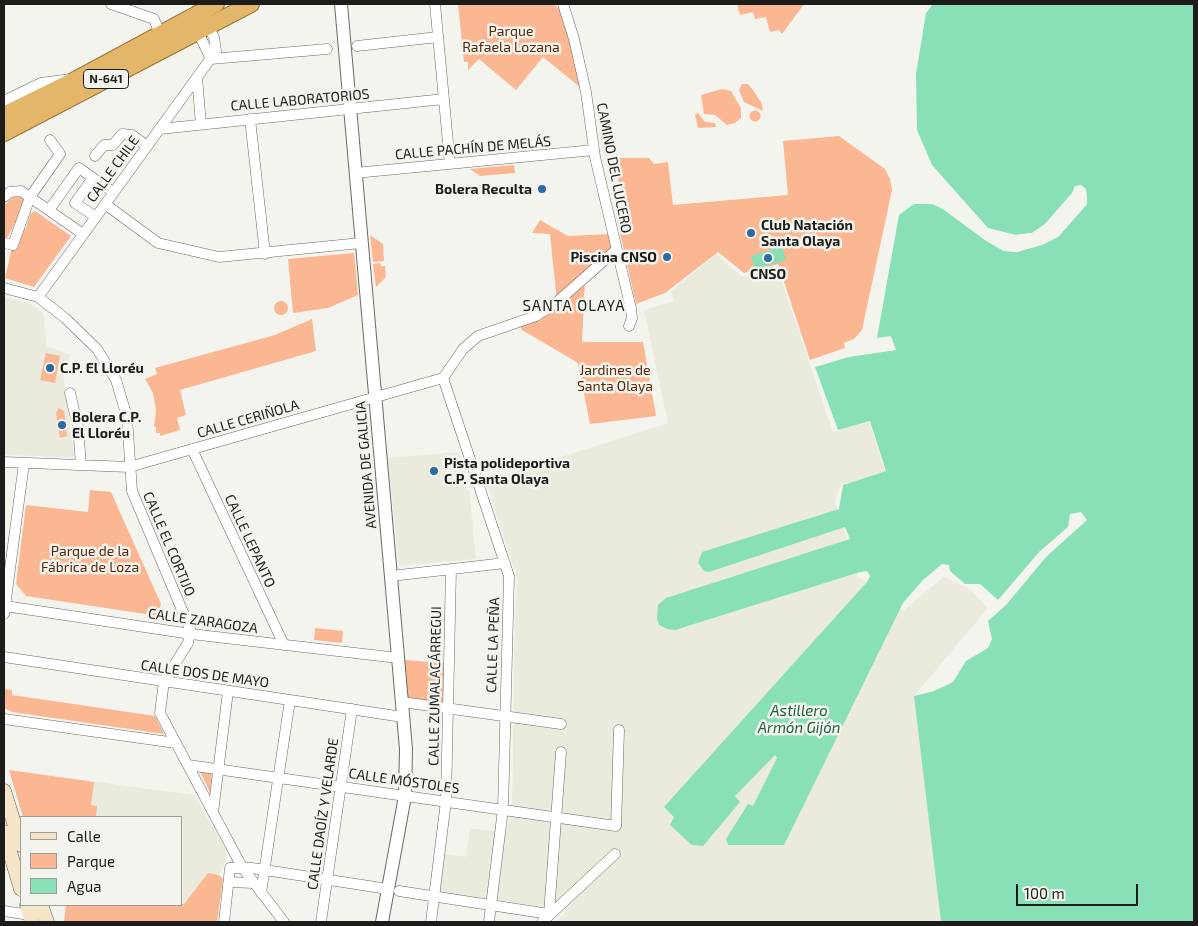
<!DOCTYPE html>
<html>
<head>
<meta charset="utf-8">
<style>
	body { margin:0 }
	#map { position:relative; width:1198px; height:926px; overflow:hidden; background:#f4f4ef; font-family:"Exo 2",sans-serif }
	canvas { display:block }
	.frame { position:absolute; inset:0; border:5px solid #1c1c1a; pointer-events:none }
	.legend { position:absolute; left:20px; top:816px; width:162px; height:90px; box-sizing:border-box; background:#f4f4ef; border:1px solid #9e9e9a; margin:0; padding:6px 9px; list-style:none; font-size:15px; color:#1c1c1a }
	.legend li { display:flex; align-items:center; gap:10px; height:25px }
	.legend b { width:25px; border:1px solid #9e9e9a }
	.scale { position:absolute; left:1016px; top:884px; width:122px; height:22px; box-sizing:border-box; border:2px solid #1c1c1a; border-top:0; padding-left:6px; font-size:15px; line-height:18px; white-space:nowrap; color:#1c1c1a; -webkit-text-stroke:4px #f4f4ef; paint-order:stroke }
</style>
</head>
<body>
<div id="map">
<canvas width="1198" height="926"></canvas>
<div class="frame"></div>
<ul class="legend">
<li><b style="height:6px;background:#f5e4c7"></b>Calle</li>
<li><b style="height:14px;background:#fbb692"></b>Parque</li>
<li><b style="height:14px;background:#89e0b7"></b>Agua</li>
</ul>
<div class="scale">100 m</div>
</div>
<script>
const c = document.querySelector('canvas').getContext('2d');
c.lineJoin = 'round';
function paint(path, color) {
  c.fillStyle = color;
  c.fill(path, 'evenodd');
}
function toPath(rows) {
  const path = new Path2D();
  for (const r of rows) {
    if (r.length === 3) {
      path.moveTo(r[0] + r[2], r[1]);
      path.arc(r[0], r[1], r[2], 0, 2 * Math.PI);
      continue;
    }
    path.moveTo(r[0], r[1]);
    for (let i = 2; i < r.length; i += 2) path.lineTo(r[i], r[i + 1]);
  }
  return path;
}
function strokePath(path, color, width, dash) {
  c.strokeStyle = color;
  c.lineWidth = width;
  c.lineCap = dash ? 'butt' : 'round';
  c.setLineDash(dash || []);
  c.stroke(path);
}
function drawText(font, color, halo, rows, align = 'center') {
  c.font = font + ' "Exo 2",sans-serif';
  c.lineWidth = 5;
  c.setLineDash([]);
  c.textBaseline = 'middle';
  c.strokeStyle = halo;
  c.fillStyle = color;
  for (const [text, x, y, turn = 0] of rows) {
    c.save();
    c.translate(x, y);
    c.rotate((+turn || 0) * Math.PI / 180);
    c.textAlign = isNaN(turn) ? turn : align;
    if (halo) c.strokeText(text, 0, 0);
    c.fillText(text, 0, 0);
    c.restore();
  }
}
const built = toPath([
	[716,254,743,277,776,265,833,432,869,422,885,471,841,485,835,501,858,576,903,611,943,577,969,588,988,608,914,696,941,922,556,922,568,910,440,892,444,854,466,857,470,828,506,833,512,809,515,616,518,580,486,481,668,423,644,310,674,301,671,291],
	[4,297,31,304,43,313,47,346,70,355,63,373,74,456,72,457,4,455],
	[458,452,465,472,466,490,469,490,476,559,399,566,388,458],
	[9,770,194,795,227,852,225,863,219,875,208,874,184,904,181,903,181,817,23,817]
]);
const green = toPath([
	[458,4,554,4,561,11,586,92,543,57,516,90,479,59,468,70,468,62,464,62],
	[737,4,804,4,782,34,779,30,770,32,766,17,755,19,753,12,740,15],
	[742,84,748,84,753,90,762,104,763,111,744,102,739,90],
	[722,89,731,91,741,108,741,118,735,123,727,125,715,115,704,114,701,95],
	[755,116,5.5],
	[698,113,705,122,715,123,716,127,698,128,695,115],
	[839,136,885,169,890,179,892,190,862,330,854,339,844,343,845,348,810,360,778,264,744,273,718,252,665,293,636,304,616,215,625,213,615,164,618,158,649,158,654,164,668,162,673,205,788,195,783,141],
	[514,165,515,173,480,176,470,169],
	[15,196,23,198,24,204,8,237,4,239,4,205],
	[35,211,71,236,34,287,5,278,12,247,22,227,26,228,30,214],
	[540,220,568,236,612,234,616,250,585,278,582,342,643,342,656,416,590,424,578,363,522,330,519,322,557,302,550,234,532,233],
	[370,235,383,244,384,261,373,262],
	[354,253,358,295,328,308,293,313,288,259],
	[380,263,381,266,385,266,386,277,376,287,373,264],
	[281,308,7],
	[312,319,316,351,180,390,186,415,177,418,180,430,160,436,160,433,156,433,156,427,154,427,156,410,153,393,145,379,157,374,155,368,275,335],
	[46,353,60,356,55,383,40,380],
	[59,408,64,411,67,436,60,438,56,413],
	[90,490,111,492,161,604,159,616,26,596,16,584,26,505,88,512],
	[315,628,343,631,342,643,314,640],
	[404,660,445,663,444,702,407,698],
	[4,689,12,690,12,695,155,716,164,734,12,712,4,708],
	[199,769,212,772,210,793],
	[9,770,94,782,91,805,97,806,96,817,23,817],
	[208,873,219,875,223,879,217,922,64,922,66,905,184,904]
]);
const water = toPath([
	[933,4,1194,4,1194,922,941,922,914,696,934,691,953,682,966,661,988,648,992,639,988,621,1006,605,1046,557,1087,520,1081,512,1070,514,1068,527,1039,552,998,600,980,584,965,584,950,571,949,565,942,564,922,581,903,603,784,845,728,845,726,839,748,804,753,806,777,758,775,755,735,796,740,802,703,846,692,845,670,825,674,817,664,807,867,582,870,576,867,571,860,572,675,630,667,629,659,625,657,619,658,605,666,598,850,539,845,527,709,572,704,571,698,563,702,552,839,509,843,485,886,471,870,421,838,430,815,367,849,357,896,350,891,336,877,338,899,215,905,208,914,204,933,204,943,209,985,240,1004,251,1017,252,1058,237,1087,204,1086,189,1075,186,1072,193,1045,224,1032,233,1016,235,1004,233,988,228,932,165,917,130,916,74,926,13],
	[782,246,786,260,755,269,751,256]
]);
const pier = toPath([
	[1081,185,1086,189,1087,204,1058,237,1042,245,1017,252,1004,251,985,240,943,209,933,204,914,204,896,217,903,206,913,201,934,201,945,207,986,238,1005,249,1017,249,1041,243,1057,235,1084,203,1083,190,1077,188,1074,195,1047,226,1033,235,1016,238,987,230,988,228,1016,235,1032,233,1045,224,1072,194,1075,186]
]);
const minor = toPath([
	[111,4,154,19,160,34],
	[435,4,450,164],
	[563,4,574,39,586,92,595,157,631,309,632,318,629,326],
	[198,32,211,59],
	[357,46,438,37],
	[211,59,327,49],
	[197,77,201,124],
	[4,101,41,83,71,79],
	[250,119,265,254],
	[160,129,444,99],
	[95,156,104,145,113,145,122,134,132,135,147,146],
	[355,173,594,150],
	[93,178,75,203,96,217],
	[4,197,10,192,21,191,83,234],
	[105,204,158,243,219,257,361,243],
	[49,210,79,168,113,192],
	[4,243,13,245,30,197,60,154,50,140],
	[4,288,38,297,65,318,97,349,116,380,127,417,132,491,190,629,188,643,164,681,160,713,242,867,284,922],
	[38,297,216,51,214,37,208,27,203,25],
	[443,378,509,576,503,809,489,922],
	[70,393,78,427,81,465],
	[192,449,284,645],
	[4,462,129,467,443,378,463,349,478,336,536,316,557,302,616,250],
	[391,576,505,563],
	[5,606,191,634,398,658],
	[4,614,24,463],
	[4,657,403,717],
	[402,702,561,724],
	[4,719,176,743],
	[188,765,616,826,619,730],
	[213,813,228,691],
	[229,882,253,883],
	[399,891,549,914],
	[261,893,290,700],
	[4,911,30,915,34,913],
	[549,914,561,752],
	[224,922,230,868,252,868,388,889],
	[321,922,352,709],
	[431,922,446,801,451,569],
	[542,922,615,854]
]);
const tertiary = toPath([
	[341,4,406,749,405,796,382,922]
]);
const secondary = toPath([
	[4,791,21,845],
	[4,832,21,889],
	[27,905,32,922],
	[41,905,47,922]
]);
const trunk = toPath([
	[4,115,77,79,216,4],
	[4,133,251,4]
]);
const markers = [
	[542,189,5,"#2b6ba2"],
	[751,233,5,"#2b6ba2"],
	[667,257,5,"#2b6ba2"],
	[768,258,5,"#2b6ba2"],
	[50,368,5,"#2b6ba2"],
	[62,425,5,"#2b6ba2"],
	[434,471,5,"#2b6ba2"]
];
const shields = [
	[106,79,45]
];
const shieldNames = [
	["N-641",106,79]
];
const parkNames = [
	["Parque",511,31],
	["Rafaela Lozana",511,47],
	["Jardines de",615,370],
	["Santa Olaya",615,386],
	["Parque de la",90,551],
	["Fábrica de Loza",90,567]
];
const streetNames = [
	["CALLE LABORATORIOS",300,100,-5],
	["CALLE PACHÍN DE MELÁS",473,148,-5],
	["CAMINO DEL LUCERO",614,168,79],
	["CALLE CHILE",113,169,-54],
	["CALLE CERIÑOLA",248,419,-16],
	["AVENIDA DE GALICIA",366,465,-95],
	["CALLE LEPANTO",250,541,65],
	["CALLE EL CORTIJO",169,544,67],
	["CALLE ZARAGOZA",203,621,8],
	["CALLE LA PEÑA",493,645,-88],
	["CALLE DOS DE MAYO",205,674,8],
	["CALLE ZUMALACÁRREGUI",435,686,-89],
	["CALLE MÓSTOLES",404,781,8],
	["CALLE DAOÍZ Y VELARDE",323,814,-82]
];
const poiNames = [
	["Bolera Reculta",532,189,"right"],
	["Club Natación",761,225],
	["Santa Olaya",761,241],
	["Piscina CNSO",657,257,"right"],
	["CNSO",768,274,"center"],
	["C.P. El Lloréu",60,368],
	["Bolera C.P.",72,417],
	["El Lloréu",72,433],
	["Pista polideportiva",444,463],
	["C.P. Santa Olaya",444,479]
];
const neighbourhoodNames = [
	["SANTA OLAYA",574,306]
];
const waterNames = [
	["Astillero",799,711],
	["Armón Gijón",799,728]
];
paint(built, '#eaeadd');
paint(green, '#fbb692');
paint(water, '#89e0b7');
paint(pier, '#f4f4ef');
strokePath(minor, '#696964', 11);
strokePath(tertiary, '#696964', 14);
strokePath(secondary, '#696964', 15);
strokePath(trunk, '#997435', 18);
strokePath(minor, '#fff', 10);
strokePath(tertiary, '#fff', 12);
strokePath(secondary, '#f5e4c7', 14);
strokePath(trunk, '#e4b66a', 16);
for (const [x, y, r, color] of markers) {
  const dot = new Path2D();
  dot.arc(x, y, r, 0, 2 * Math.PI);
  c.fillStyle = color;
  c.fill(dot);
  strokePath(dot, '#f4f4ef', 2);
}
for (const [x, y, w] of shields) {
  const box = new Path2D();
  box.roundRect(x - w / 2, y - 9.5, w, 19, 4);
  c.fillStyle = '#f4f4ef';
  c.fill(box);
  strokePath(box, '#1c1c1a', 1);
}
drawText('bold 12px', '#1c1c1a', null, shieldNames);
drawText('14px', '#56270a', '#f4f4ef', parkNames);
drawText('14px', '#1c1c1a', '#f4f4ef', streetNames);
drawText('bold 14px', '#1c1c1a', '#f4f4ef', poiNames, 'left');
c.letterSpacing = '1px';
drawText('15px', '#1c1c1a', '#f4f4ef', neighbourhoodNames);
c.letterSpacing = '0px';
drawText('italic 15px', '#1c5e43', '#f4f4ef', waterNames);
</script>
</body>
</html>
